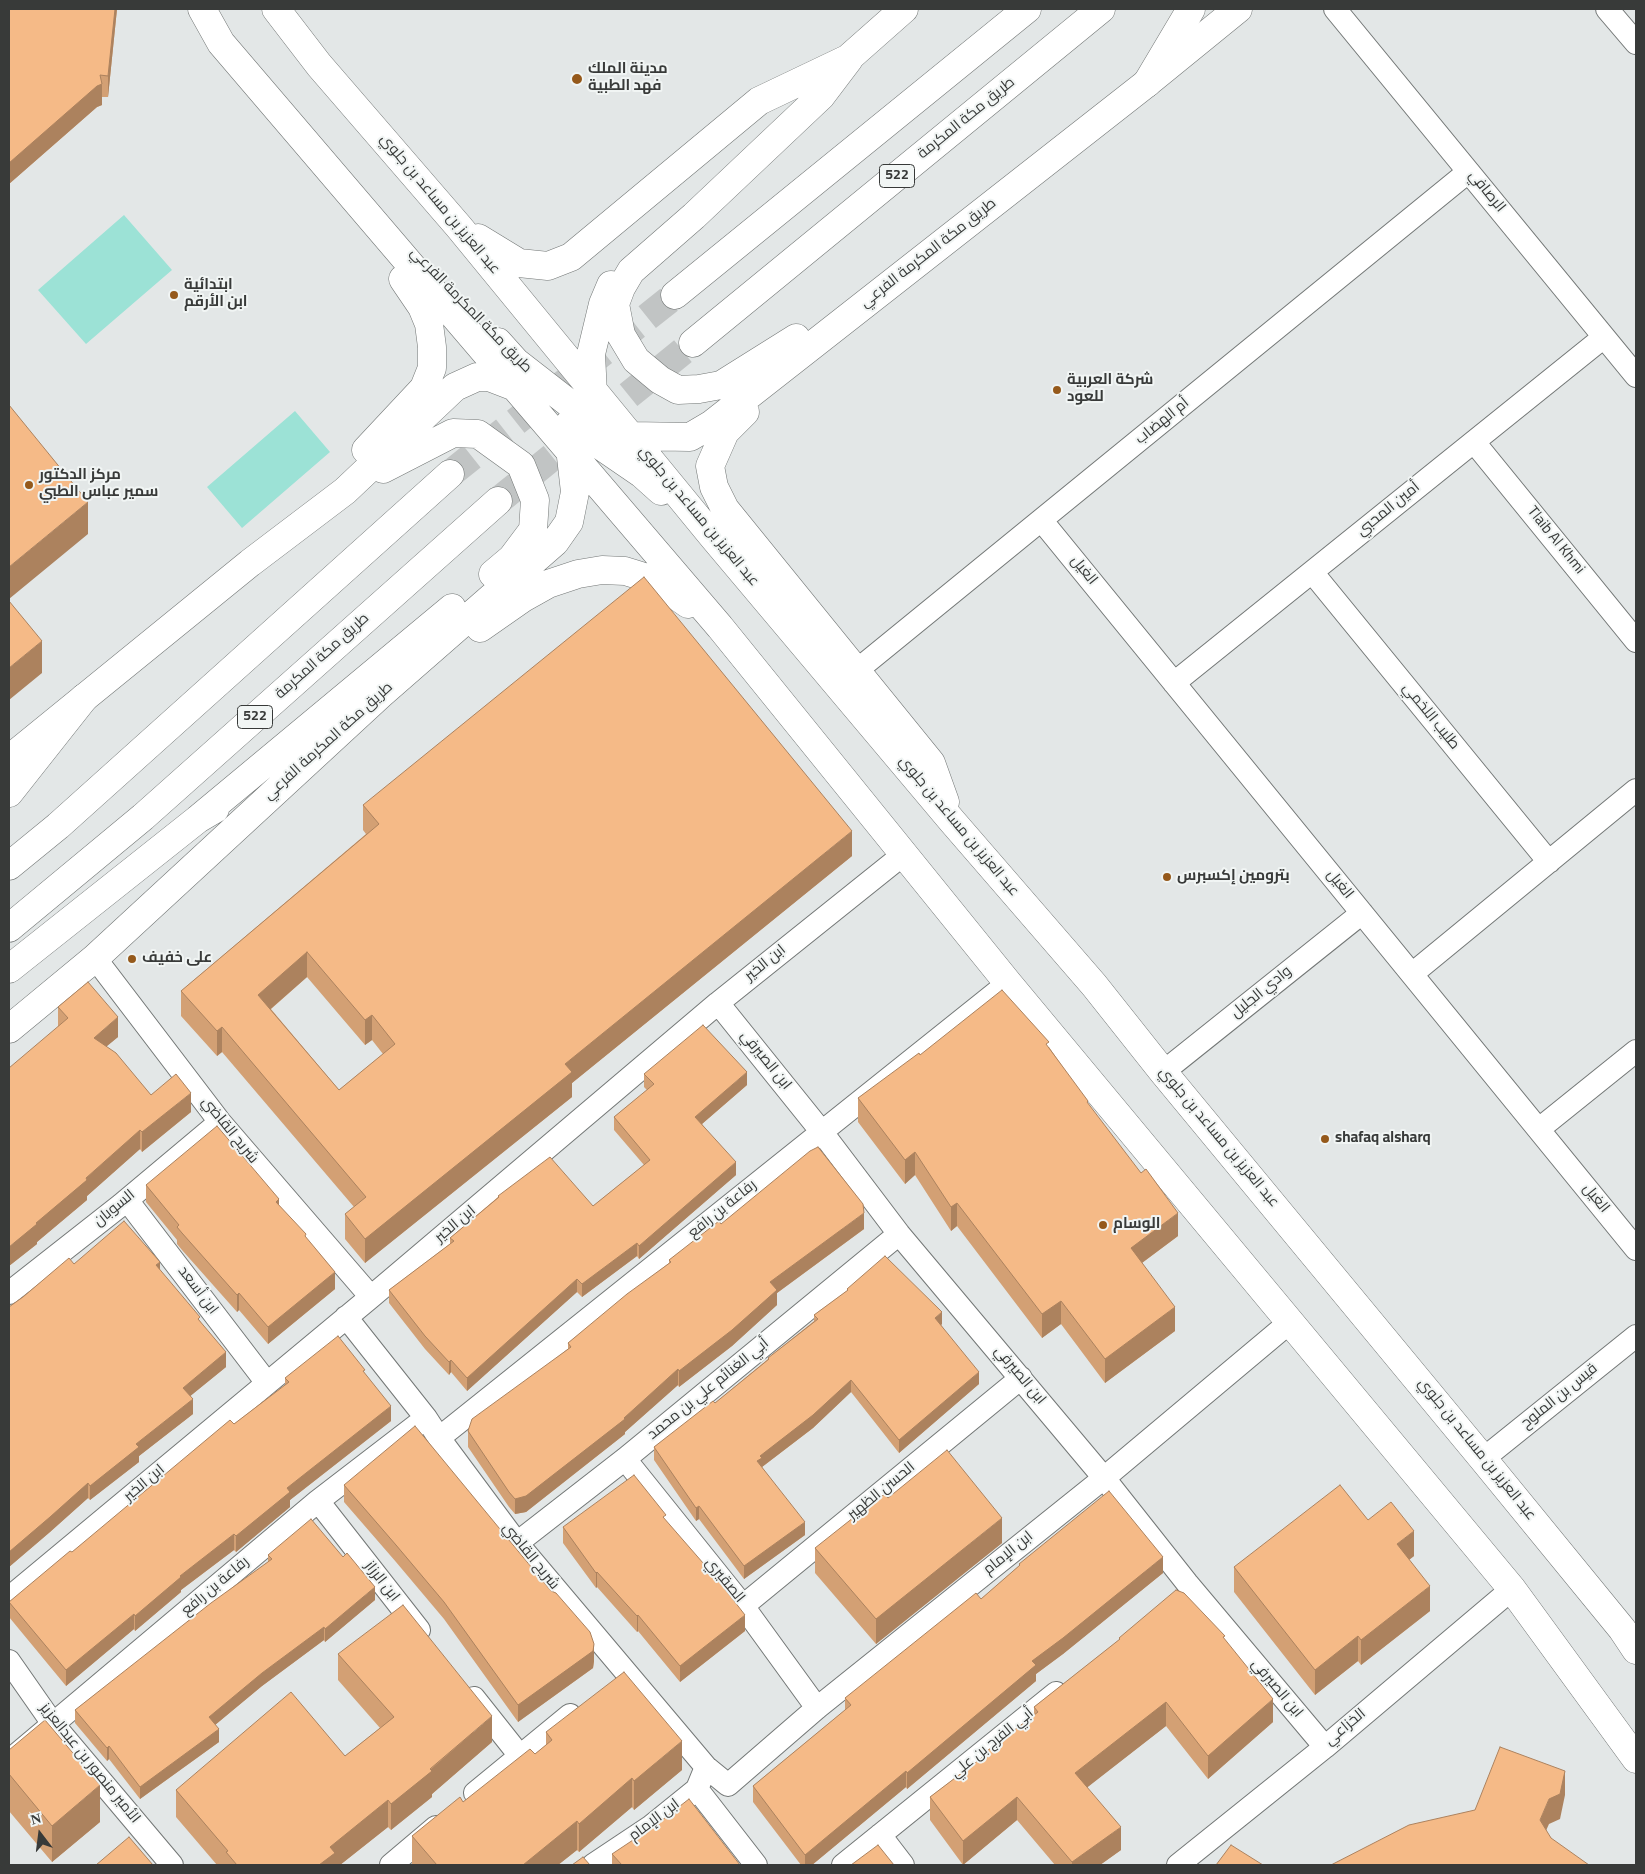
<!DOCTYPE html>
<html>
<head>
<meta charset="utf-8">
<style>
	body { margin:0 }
	#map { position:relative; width:1645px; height:1874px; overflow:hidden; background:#e3e7e7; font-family:Georgia,serif }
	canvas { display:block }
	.frame { position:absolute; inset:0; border:10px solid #383a39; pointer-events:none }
	.north { position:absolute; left:15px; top:1809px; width:50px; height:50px; -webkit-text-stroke:4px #f1f5f4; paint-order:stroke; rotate:345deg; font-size:14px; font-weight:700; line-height:20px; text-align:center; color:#383a39 }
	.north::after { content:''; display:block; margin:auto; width:18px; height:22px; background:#383a39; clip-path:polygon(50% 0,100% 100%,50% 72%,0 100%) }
</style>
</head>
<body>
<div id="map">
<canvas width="1645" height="1874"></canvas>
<div class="frame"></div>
<div class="north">N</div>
</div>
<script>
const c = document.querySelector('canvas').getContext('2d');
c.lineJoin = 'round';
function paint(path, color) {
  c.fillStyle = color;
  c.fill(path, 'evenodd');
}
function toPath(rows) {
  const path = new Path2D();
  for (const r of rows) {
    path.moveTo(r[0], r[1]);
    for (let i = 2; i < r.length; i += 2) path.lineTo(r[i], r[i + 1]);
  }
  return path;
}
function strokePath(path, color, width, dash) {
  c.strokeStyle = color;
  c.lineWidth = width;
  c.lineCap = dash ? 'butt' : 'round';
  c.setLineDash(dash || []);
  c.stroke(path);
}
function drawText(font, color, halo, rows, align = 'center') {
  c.font = font + ' Georgia,Cairo,serif';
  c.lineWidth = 4;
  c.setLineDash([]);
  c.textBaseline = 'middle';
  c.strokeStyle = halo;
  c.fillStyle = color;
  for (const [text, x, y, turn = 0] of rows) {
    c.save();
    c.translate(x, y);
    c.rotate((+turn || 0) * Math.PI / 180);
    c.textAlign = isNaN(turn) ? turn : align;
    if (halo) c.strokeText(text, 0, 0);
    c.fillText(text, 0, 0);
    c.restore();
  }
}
const green = toPath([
	[124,215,172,270,86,344,38,290],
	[295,411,330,452,242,528,207,487]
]);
const highwayTunnel = toPath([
	[450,474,675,295],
	[498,501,693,343]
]);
const street = toPath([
	[1335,9,1636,376],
	[1607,9,1636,43],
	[1474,442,1636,641],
	[1042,521,1636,1249],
	[1312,572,1549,862],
	[856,671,1468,172],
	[1174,683,1604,337],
	[95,958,220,1122,371,1297],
	[1412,974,1636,790],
	[718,1003,821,1131,899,1234,1104,1478,1187,1583,1325,1747],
	[1163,1072,1362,913],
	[1539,1129,1636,1051],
	[127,1200,267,1383],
	[9,1293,121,1205,220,1122],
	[346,1317,426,1418,439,1438,517,1543,706,1767,728,1785,817,1708,1104,1478,1290,1322],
	[439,1438,1008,983],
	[625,1459,743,1606,817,1708],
	[1483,1459,1636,1336],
	[318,1501,419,1630],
	[517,1543,625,1459,899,1234],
	[9,1598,371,1297,718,1003,904,854],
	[743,1606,1021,1378],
	[9,1661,53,1724,172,1865],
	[474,1698,520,1756],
	[9,1761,318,1501,426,1418],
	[697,1789,756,1865],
	[475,1793,570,1715],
	[880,1835,903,1865],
	[391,1865,436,1827],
	[593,1865,650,1827,697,1789,706,1767],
	[843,1865,1056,1693],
	[1178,1865,1325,1747,1512,1589]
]);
const primary = toPath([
	[202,9,221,43,720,627,1008,983,1512,1589,1636,1759],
	[276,9,319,65,459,227,714,538,952,821,1094,985,1163,1072,1483,1459,1622,1629,1636,1650],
	[835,70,904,9],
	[478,238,519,263,548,266,571,257,759,101,845,60],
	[796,338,721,385,699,389,678,390,660,380,636,360,621,335,615,304,621,288,631,271,694,216,821,96,849,59],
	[498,342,516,362,597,425,631,436,690,437,712,424,1147,83,1238,9],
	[593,394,591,354,603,304,611,285],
	[745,412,725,432,710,466,714,487,725,509,931,763,945,802],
	[569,424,642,474,661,491],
	[366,450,424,388,432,368,432,347,429,324,422,307,403,279],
	[383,469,453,433,478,434,521,465,535,500,533,530,512,558,493,574],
	[480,628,523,598,548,584,578,574,602,570,625,571,654,580,688,604],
	[9,759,250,563,345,491,455,387,477,377,489,377,515,387],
	[198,819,452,608],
	[9,969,198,819,215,809],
	[9,1029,95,958,381,694,555,542,569,522,575,492,570,448]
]);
const highway = toPath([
	[1147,83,1191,9],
	[675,295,1027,9],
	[693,343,1101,9],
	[9,793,84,698],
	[9,866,58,826,450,474],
	[9,928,143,817,498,501]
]);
const wall = toPath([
	[9,9,117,9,108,97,102,97,102,105,97,107,9,184],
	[363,805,852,856,572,1083,572,1097,365,1263,345,1239,345,1214,354,1207,222,1052,217,1056,181,1016,181,991,366,834,363,830],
	[307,977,365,1045,372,1040,383,1054,339,1090,271,1009],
	[58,1007,118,1037,106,1046,151,1095,191,1112,142,1152,140,1149,87,1196,87,1200,37,1242,37,1244,9,1266,58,1026],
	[1049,1047,1088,1104,1178,1236,1142,1263,1175,1331,1105,1383,1061,1324,1042,1338,957,1226,951,1231,915,1175,905,1184,858,1122,858,1098,920,1055],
	[644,1074,747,1085,702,1124,736,1175,639,1259,637,1256,582,1297,577,1292,467,1391,451,1372,449,1375,425,1349,389,1303,389,1290,450,1244,450,1238,498,1197,498,1196,593,1206,644,1165,614,1130,614,1117,647,1090,644,1087],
	[146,1185,279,1206,306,1238,335,1289,268,1344,239,1310,237,1312,182,1250,177,1244,177,1240,146,1202],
	[721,1224,864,1229,777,1293,777,1305,732,1346,679,1387,678,1385,625,1432,625,1434,526,1512,515,1514,509,1507,468,1447,468,1431,568,1349,568,1343,669,1263,669,1260],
	[74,1264,160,1270,200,1321,226,1367,190,1396,193,1414,139,1456,139,1462,90,1500,88,1498,50,1532,9,1567,9,1307],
	[847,1289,942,1324,941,1325,979,1384,899,1453,851,1392,813,1428,762,1467,805,1535,744,1579,699,1519,696,1521,654,1460,654,1447,715,1403,768,1359,768,1358,814,1321,814,1315,847,1291],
	[365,1374,391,1421,290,1500,290,1507,236,1552,234,1550,181,1590,181,1592,135,1631,134,1629,66,1686,9,1617,9,1602,234,1424,285,1385,285,1378],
	[344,1485,594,1661,593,1668,518,1722,444,1619,396,1562,344,1502],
	[1368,1520,1414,1556,1409,1560,1430,1611,1361,1665,1358,1661,1315,1695,1234,1592,1234,1567],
	[666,1521,745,1631,680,1682,638,1631,637,1632,597,1587,596,1588,563,1543,563,1527],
	[1002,1543,876,1644,815,1573,815,1548],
	[268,1555,375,1600,325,1642,324,1640,262,1686,215,1725,219,1742,140,1799,109,1759,107,1761,75,1723,75,1710,268,1562],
	[1019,1564,1163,1573,1063,1654,1036,1674,1036,1681,907,1789,906,1787,812,1865,801,1865,753,1802,753,1786,845,1710,845,1698,981,1599,1019,1566],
	[1119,1638,1225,1640,1273,1722,1208,1779,1166,1726,1087,1787,1121,1850,1100,1865,1055,1865,1017,1820,963,1865,930,1820,930,1797,983,1757,983,1754,1034,1716,1034,1707,1119,1640],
	[338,1654,492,1742,432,1794,432,1797,391,1830,388,1827,340,1865,217,1865,176,1817,176,1790,345,1756,380,1728,338,1680],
	[546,1732,682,1770,634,1810,632,1807,579,1852,577,1850,558,1865,412,1865,412,1836,535,1754,546,1745],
	[9,1750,100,1822,52,1862,9,1811],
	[612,1854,740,1865,612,1865]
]);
const shadedWall = toPath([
	[115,9,117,9,108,97,108,76],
	[102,84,102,105,97,107,9,184,9,163,97,86],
	[88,502,88,534,9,599,9,567],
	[42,641,42,673,9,700,9,668],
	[852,831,852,856,572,1083,572,1097,365,1263,365,1239,565,1064],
	[307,952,307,977,258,1020,258,995],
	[372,1015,372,1040,365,1045,365,1020],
	[118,1017,118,1037,94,1057,94,1038],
	[222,1027,222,1052,217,1056,217,1031],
	[747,1072,747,1085,695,1130,695,1117],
	[191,1093,191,1112,142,1152,142,1132],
	[140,1130,140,1149,87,1196,87,1200,37,1242,37,1244,9,1266,9,1247],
	[915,1152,915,1175,905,1184,905,1160],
	[736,1162,736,1175,639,1259,639,1246],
	[279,1199,279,1217,276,1202],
	[957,1203,957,1226,951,1231,951,1207],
	[864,1213,864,1229,777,1293,777,1305,732,1346,679,1387,679,1371,770,1282],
	[1178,1213,1178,1236,1131,1271,1131,1248],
	[637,1243,637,1256,582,1297,582,1284],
	[160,1262,160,1277,156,1265],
	[335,1272,335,1289,268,1344,268,1327],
	[577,1279,577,1292,467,1391,467,1378],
	[239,1293,239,1310,237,1312,237,1295],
	[1061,1301,1061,1324,1042,1338,1042,1314],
	[1175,1307,1175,1331,1105,1383,1105,1359],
	[942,1312,942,1324,935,1331,935,1318],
	[226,1352,226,1367,183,1402,183,1388],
	[451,1360,451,1372,449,1375,449,1362],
	[678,1369,678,1385,625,1432,625,1434,526,1512,515,1514,515,1499,624,1418],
	[979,1372,979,1384,899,1453,899,1440],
	[851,1380,851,1392,813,1428,762,1467,757,1461,760,1456],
	[193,1399,193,1414,139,1456,139,1462,90,1500,90,1486,136,1444],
	[391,1406,391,1421,290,1500,290,1507,236,1552,236,1536,287,1488],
	[88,1483,88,1498,50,1532,9,1567,9,1552],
	[699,1506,699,1519,696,1521,696,1508],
	[1002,1518,1002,1543,876,1644,876,1619],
	[805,1522,805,1535,744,1579,744,1566],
	[1414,1531,1414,1556,1397,1569,1397,1544],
	[234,1534,234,1550,181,1590,181,1592,135,1631,135,1616,180,1576],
	[1163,1557,1163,1573,1063,1654,1036,1674,1036,1681,907,1789,907,1773,1032,1661],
	[597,1572,597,1587,596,1588,596,1573],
	[1430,1586,1430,1611,1361,1665,1361,1640],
	[375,1587,375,1600,325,1642,325,1629],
	[134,1614,134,1629,66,1686,66,1670],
	[638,1615,638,1631,637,1632,637,1616],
	[745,1615,745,1631,680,1682,680,1666],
	[324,1627,324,1640,262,1686,209,1730,209,1717,262,1673],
	[1358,1636,1358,1661,1315,1695,1315,1670],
	[594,1644,594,1661,593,1668,518,1722,518,1705],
	[1273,1699,1273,1722,1208,1779,1208,1756],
	[1166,1702,1166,1726,1075,1797,1075,1773],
	[492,1716,492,1742,432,1794,432,1797,391,1830,391,1804],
	[219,1729,219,1742,140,1799,140,1787],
	[682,1741,682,1770,634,1810,634,1781],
	[109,1746,109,1759,107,1761,107,1748],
	[906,1771,906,1787,812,1865,805,1865,805,1855],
	[1565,1771,1565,1795,1560,1819,1549,1824,1540,1844,1540,1820,1549,1799],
	[632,1778,632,1807,579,1852,579,1824],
	[100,1785,100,1822,52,1862,52,1826],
	[1017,1797,1017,1820,963,1865,963,1841],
	[388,1800,388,1827,340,1865,319,1865,330,1847],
	[577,1821,577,1850,558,1865,523,1865],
	[1121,1827,1121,1850,1100,1865,1072,1865,1072,1862]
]);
const building = toPath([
	[9,9,115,9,108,76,100,75,102,84,97,86,9,163,9,9],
	[9,405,88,502,9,567,9,405],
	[644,577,852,831,565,1064,572,1072,365,1239,345,1214,366,1197,222,1027,217,1031,181,991,379,824,363,805,644,577],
	[307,952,365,1020,372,1015,395,1044,339,1090,258,995,307,952],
	[9,601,42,641,9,668,9,601],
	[88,982,118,1017,94,1038,116,1053,151,1095,176,1074,191,1093,142,1132,140,1130,86,1178,87,1180,36,1223,37,1224,9,1247,9,1068,68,1018,58,1007,88,982],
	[1002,990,1049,1042,1046,1044,1088,1101,1087,1102,1141,1173,1146,1169,1178,1213,1131,1248,1175,1307,1105,1359,1061,1301,1042,1314,957,1203,951,1207,915,1152,905,1160,858,1098,919,1053,920,1055,1002,990],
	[703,1025,747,1072,695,1117,736,1162,639,1246,637,1243,582,1284,577,1279,467,1378,451,1360,449,1362,425,1336,389,1290,454,1241,450,1238,499,1197,498,1196,550,1157,593,1206,650,1160,614,1117,654,1084,644,1074,703,1025],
	[217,1126,279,1199,276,1202,306,1234,305,1236,335,1272,268,1327,239,1293,237,1295,182,1233,177,1227,179,1225,146,1185,217,1126],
	[818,1147,863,1204,864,1213,770,1282,777,1290,732,1330,679,1371,678,1369,624,1418,625,1419,526,1496,515,1499,509,1492,468,1431,472,1419,571,1347,568,1343,627,1294,671,1262,669,1260,719,1221,721,1224,810,1151,818,1147],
	[124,1221,160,1262,156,1265,200,1317,198,1319,226,1352,183,1388,193,1399,136,1444,139,1447,90,1486,88,1483,50,1517,9,1552,9,1307,23,1297,69,1258,74,1264,124,1221],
	[885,1256,942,1312,935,1318,979,1372,899,1440,851,1380,813,1415,760,1456,762,1458,757,1461,805,1522,744,1566,699,1506,696,1508,654,1447,713,1401,715,1403,769,1359,768,1358,818,1319,814,1315,848,1290,847,1289,885,1256],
	[338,1336,365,1370,363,1371,391,1406,287,1488,290,1492,236,1536,234,1534,180,1576,181,1577,135,1616,134,1614,66,1670,9,1602,70,1551,72,1552,230,1420,234,1424,289,1382,285,1378,338,1336],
	[415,1426,551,1591,556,1593,590,1632,594,1644,593,1651,518,1705,444,1602,396,1545,344,1485,415,1426],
	[947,1450,1002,1518,876,1619,815,1548,873,1502,885,1494,888,1498,947,1450],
	[634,1475,666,1515,663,1517,717,1579,745,1615,680,1666,638,1615,637,1616,597,1572,596,1573,563,1527,634,1475],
	[1340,1485,1368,1520,1391,1502,1414,1531,1397,1544,1430,1586,1361,1640,1358,1636,1315,1670,1234,1567,1340,1485],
	[1109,1491,1163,1557,1063,1638,1032,1661,1036,1665,907,1773,906,1771,805,1855,753,1786,851,1705,845,1698,976,1593,981,1599,1020,1565,1019,1564,1109,1491],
	[311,1519,343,1557,347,1553,375,1587,325,1629,324,1627,262,1673,209,1717,219,1729,140,1787,109,1746,107,1748,75,1710,211,1603,272,1559,268,1555,311,1519],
	[1176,1590,1184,1593,1225,1636,1223,1637,1273,1699,1208,1756,1166,1702,1075,1773,1121,1827,1072,1862,1017,1797,963,1841,930,1797,984,1756,983,1754,1038,1712,1034,1707,1120,1639,1119,1638,1176,1590],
	[403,1605,492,1716,430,1769,432,1771,391,1804,388,1800,330,1847,335,1853,319,1865,237,1865,226,1852,228,1851,176,1790,291,1692,345,1756,394,1717,338,1654,403,1605],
	[624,1672,682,1741,634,1781,632,1778,579,1824,577,1821,523,1865,437,1865,412,1836,460,1797,463,1802,530,1749,535,1754,552,1740,546,1732,624,1672],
	[45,1720,100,1785,52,1826,9,1774,9,1750,45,1720],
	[1500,1747,1565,1771,1560,1794,1549,1799,1540,1820,1551,1838,1589,1865,1331,1865,1409,1825,1475,1810,1500,1747],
	[689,1799,740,1865,622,1865,612,1854,657,1824,689,1799],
	[129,1837,153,1865,96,1865,129,1837],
	[878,1845,894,1865,851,1865,878,1845],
	[1231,1845,1263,1865,1216,1865,1231,1845],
	[583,1857,590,1865,572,1865,583,1857]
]);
const markers = [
	[577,79,6,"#95591b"],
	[174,295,5,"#95591b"],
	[1057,390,5,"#95591b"],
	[29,485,5,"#95591b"],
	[1167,877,5,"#95591b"],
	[132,959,5,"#95591b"],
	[1325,1139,5,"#95591b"],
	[1103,1225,5,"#95591b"]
];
const shields = [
	[897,176,35],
	[255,717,35]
];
const shieldNames = [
	["522",897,176],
	["522",255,717]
];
const poiNames = [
	["مدينة الملك",588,70],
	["فهد الطبية",588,87],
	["ابتدائية",184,286],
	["ابن الأرقم",184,303],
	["شركة العربية",1067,381],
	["للعود",1067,398],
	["مركز الدكتور",39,476],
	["سمير عباس الطبي",39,493],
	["بترومين إكسبرس",1177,877],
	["على خفيف",142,959],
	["shafaq alsharq",1335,1139],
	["الوسام",1113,1225]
];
const streetNames = [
	["طريق مكة المكرمة",967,119,-39],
	["الرصافي",1486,192,51],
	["عبد العزيز بن مساعد بن جلوي",439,205,50],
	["طريق مكة المكرمة الفرعي",929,254,-38],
	["طريق مكة المكرمة الفرعي",470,311,46],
	["أم الهضاب",1163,422,-39],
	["أمين المحبي",1389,510,-39],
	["عبد العزيز بن مساعد بن جلوي",698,517,50],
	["Tlaib Al Khmi",1555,541,51],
	["الغيل",1083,571,51],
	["طريق مكة المكرمة",323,657,-42],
	["طليب اللخمي",1430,717,51],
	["طريق مكة المكرمة الفرعي",329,742,-42],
	["عبد العزيز بن مساعد بن جلوي",958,827,50],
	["الغيل",1339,885,51],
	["ابن الخير",766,964,-39],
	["وادي الجليل",1262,993,-39],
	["ابن الصيرفي",765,1061,51],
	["شريح القاضي",229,1131,51],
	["عبد العزيز بن مساعد بن جلوي",1218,1138,50],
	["الغيل",1595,1199,51],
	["السوبان",115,1209,-39],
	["رفاعة بن رافع",723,1210,-39],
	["ابن الخير",456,1225,-40],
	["ابن أسعد",197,1291,53],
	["ابن الصيرفي",1019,1376,50],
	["أبي الغنائم علي بن محمد",709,1390,-39],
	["قيس بن الملوح",1560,1397,-39],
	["عبد العزيز بن مساعد بن جلوي",1476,1450,51],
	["ابن الخير",145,1484,-40],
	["الحسن الظهير",882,1492,-39],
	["ابن الإمام",1009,1554,-39],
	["شريح القاضي",530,1557,51],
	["الصقيري",724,1581,51],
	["ابن الرزاز",381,1582,52],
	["رفاعة بن رافع",216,1587,-40],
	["ابن الصيرفي",1276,1689,50],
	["الخزاعي",1346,1728,-40],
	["أبي الفرج بن علي",993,1744,-39],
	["الأمير منصور بن عبدالعزيز",89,1764,51],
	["ابن الإمام",655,1821,-37]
];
paint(green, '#9ce2d6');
strokePath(highwayTunnel, '#c1c4c4', 28, [28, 14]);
strokePath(street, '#737776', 24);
strokePath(primary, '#737776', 29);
strokePath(highway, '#737776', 29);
strokePath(street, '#fff', 22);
strokePath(primary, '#fff', 28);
strokePath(highway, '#fff', 28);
paint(wall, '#d3a074');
paint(shadedWall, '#ac825e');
paint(building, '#f5ba87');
strokePath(building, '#ac825e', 1);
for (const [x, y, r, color] of markers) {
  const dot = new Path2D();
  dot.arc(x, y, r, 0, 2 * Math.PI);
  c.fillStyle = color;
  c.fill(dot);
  strokePath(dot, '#f1f5f4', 2);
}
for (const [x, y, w] of shields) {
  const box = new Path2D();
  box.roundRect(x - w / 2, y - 11.5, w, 23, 4);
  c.fillStyle = '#f1f5f4';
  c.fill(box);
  strokePath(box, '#383a39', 1);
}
drawText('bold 14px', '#383a39', null, shieldNames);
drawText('bold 15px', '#383a39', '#f1f5f4', poiNames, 'left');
drawText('15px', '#383a39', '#f1f5f4', streetNames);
</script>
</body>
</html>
